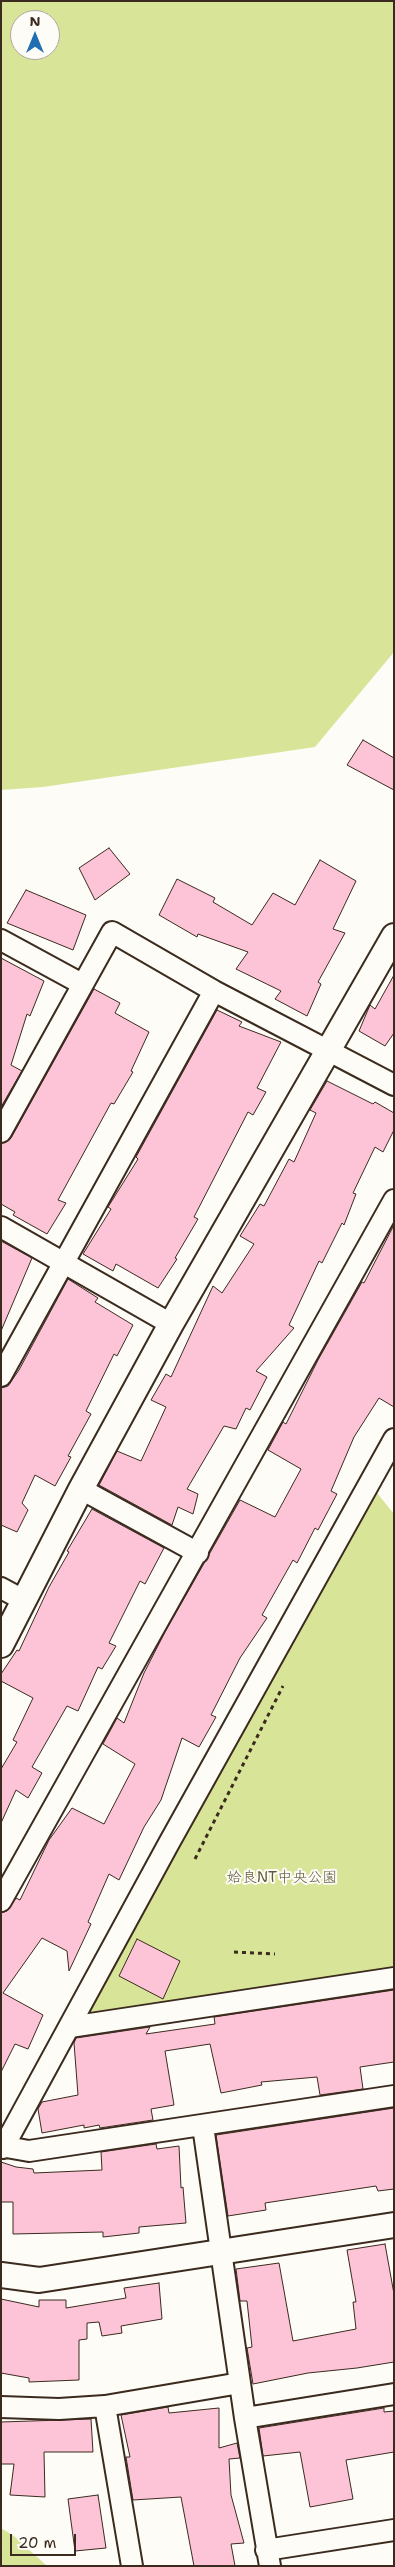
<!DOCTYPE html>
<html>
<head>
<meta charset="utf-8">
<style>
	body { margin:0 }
	#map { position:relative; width:395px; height:2567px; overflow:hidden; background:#fdfcf7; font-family:"Shantell Sans",sans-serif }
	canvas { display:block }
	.frame { position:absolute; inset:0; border:2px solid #3b2a1e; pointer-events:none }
	.north { position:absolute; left:10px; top:10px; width:50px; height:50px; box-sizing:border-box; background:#fdfcf7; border:1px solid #afa8a0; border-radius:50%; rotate:0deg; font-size:14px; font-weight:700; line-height:20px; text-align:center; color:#3b2a1e }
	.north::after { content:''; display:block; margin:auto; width:18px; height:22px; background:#1f6fb2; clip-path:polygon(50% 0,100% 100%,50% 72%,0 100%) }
	.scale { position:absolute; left:10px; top:2534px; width:66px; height:22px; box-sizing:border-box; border:2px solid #3b2a1e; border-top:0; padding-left:6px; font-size:15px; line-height:18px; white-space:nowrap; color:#3b2a1e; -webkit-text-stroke:4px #fdfcf7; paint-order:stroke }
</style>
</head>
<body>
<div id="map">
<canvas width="395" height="2567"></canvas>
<div class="frame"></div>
<div class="north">N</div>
<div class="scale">20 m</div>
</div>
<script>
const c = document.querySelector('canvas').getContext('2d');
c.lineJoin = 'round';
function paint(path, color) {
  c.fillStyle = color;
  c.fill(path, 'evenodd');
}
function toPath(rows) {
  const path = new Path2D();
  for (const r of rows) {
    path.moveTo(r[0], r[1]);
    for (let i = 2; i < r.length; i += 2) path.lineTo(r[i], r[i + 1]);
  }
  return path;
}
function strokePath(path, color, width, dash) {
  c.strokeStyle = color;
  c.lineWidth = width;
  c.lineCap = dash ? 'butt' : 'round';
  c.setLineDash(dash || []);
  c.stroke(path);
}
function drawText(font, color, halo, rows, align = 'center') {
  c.font = font + ' "Shantell Sans","Klee One",sans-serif';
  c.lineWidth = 4;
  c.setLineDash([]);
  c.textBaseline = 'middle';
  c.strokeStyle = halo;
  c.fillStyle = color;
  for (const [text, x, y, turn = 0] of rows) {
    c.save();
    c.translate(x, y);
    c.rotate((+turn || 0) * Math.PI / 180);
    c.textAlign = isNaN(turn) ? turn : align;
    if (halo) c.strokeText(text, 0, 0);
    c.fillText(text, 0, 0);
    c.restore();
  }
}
const green = toPath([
	[1,1,394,1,394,652,315,747,43,787,1,790],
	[20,20,50,20,50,50,20,50],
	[369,1483,394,1514,394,1975,83,2018],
	[1,2528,14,2536,47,2566,1,2566]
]);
const building = toPath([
	[363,740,394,758,394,790,347,765,363,740],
	[109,848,130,874,95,900,79,868,109,848],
	[320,860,356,881,333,929,345,933,318,982,321,984,307,1016,275,999,281,991,236,969,248,952,198,934,197,937,159,915,177,879,215,898,213,902,252,925,273,893,295,905,320,860],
	[26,890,86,915,73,950,7,923,26,890],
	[1,958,44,981,30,1016,27,1014,11,1065,22,1071,1,1107,1,958],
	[394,975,394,1033,385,1046,359,1031,370,1005,375,1009,394,975],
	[94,989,120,1003,115,1013,149,1032,131,1071,133,1072,114,1104,111,1103,58,1200,66,1203,47,1234,13,1215,15,1212,1,1204,1,1144,11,1138,94,989],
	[217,1010,242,1022,239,1026,281,1042,257,1088,266,1092,253,1115,248,1112,194,1217,198,1219,175,1258,177,1259,158,1288,116,1264,113,1271,83,1254,111,1209,108,1207,138,1159,136,1157,217,1010],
	[327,1081,373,1104,375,1102,394,1113,394,1130,383,1152,375,1147,353,1193,356,1194,344,1225,342,1223,322,1263,319,1261,289,1325,294,1328,256,1371,267,1377,250,1410,246,1408,236,1429,224,1426,187,1489,198,1494,193,1514,178,1507,172,1525,99,1485,117,1451,141,1461,166,1407,151,1400,166,1374,171,1377,213,1286,222,1293,254,1244,240,1236,260,1204,264,1206,289,1159,294,1162,316,1113,310,1110,327,1081],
	[394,1225,394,1407,379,1398,354,1437,331,1491,337,1494,318,1530,315,1528,297,1563,293,1560,262,1615,267,1618,240,1658,211,1715,216,1717,199,1747,182,1738,161,1800,144,1827,119,1880,109,1874,88,1922,91,1924,69,1971,67,1951,42,1938,3,1993,43,2015,28,2049,15,2044,1,2072,1,1913,7,1911,16,1898,20,1900,49,1840,72,1808,104,1824,135,1764,103,1744,117,1718,124,1723,144,1673,165,1632,240,1500,275,1517,301,1469,268,1450,283,1422,286,1424,318,1360,362,1282,364,1283,394,1225],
	[1,1241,32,1258,1,1331,1,1241],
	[68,1279,98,1298,95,1302,133,1325,117,1356,114,1354,86,1411,91,1414,68,1456,71,1457,55,1486,35,1475,22,1503,28,1510,17,1532,1,1525,1,1388,8,1386,19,1370,68,1279],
	[92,1509,164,1548,145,1584,140,1581,109,1643,116,1646,102,1669,98,1667,78,1711,67,1706,32,1767,42,1773,28,1798,16,1790,1,1823,1,1769,17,1742,13,1740,33,1698,1,1681,1,1674,17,1650,19,1651,49,1587,69,1552,67,1551,92,1509],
	[137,1939,180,1961,163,1999,119,1976,137,1939],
	[394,1990,394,2062,360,2067,363,2089,320,2095,317,2077,261,2082,262,2085,221,2093,210,2044,165,2051,174,2105,151,2109,153,2120,100,2128,99,2125,84,2128,84,2125,42,2133,38,2109,42,2102,78,2095,74,2043,76,2038,150,2027,146,2034,215,2024,214,2017,394,1990],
	[394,2108,394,2189,378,2191,376,2186,265,2203,266,2210,228,2216,216,2135,394,2108],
	[156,2144,157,2149,179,2146,181,2188,183,2187,186,2223,139,2227,139,2233,103,2237,103,2232,13,2234,13,2202,1,2202,1,2162,16,2167,33,2169,34,2173,102,2170,101,2152,156,2144],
	[385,2244,394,2294,394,2362,357,2368,308,2373,253,2384,247,2348,252,2347,247,2301,240,2301,236,2269,279,2263,293,2341,356,2329,353,2302,356,2302,347,2250,385,2244],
	[159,2283,162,2319,121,2326,122,2333,102,2336,99,2322,87,2323,87,2339,79,2340,79,2380,29,2382,29,2378,1,2373,1,2299,39,2307,39,2300,66,2300,66,2308,126,2298,124,2288,159,2283],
	[168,2407,169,2413,219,2408,219,2448,237,2443,240,2458,229,2459,231,2495,244,2543,231,2544,235,2566,194,2566,181,2497,133,2500,126,2457,130,2457,121,2415,168,2407],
	[384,2408,384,2412,394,2411,394,2452,346,2460,353,2499,310,2507,300,2452,263,2456,259,2428,384,2408],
	[91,2419,93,2452,44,2452,45,2497,10,2495,14,2464,1,2464,1,2422,91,2419],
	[98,2495,106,2548,75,2551,68,2499,98,2495]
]);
const path = toPath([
	[195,1859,283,1686],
	[234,1952,275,1954]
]);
const minor = toPath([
	[1,940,82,984],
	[1,1132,112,932,214,991,394,1085],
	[1,1227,171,1324],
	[1,1376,214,991],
	[81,1489,198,1553],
	[1,1588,25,1601],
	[1,1901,394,1200],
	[70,2027,394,1978],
	[203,2126,245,2418,270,2566],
	[1,2146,29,2151,394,2096],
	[3,2148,169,1843,394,1439],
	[105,2406,132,2566],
	[1,2407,59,2409,105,2406,240,2383],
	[245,2418,394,2394],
	[266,2550,394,2530]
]);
const tertiary = toPath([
	[1,1645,81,1489,171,1324,394,936],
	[1,2275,39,2280,394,2225]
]);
const parkNames = [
	["姶良NT中央公園",282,1878]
];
paint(green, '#d8e598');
paint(building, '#fdc4d8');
strokePath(building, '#3b2a1e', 1);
strokePath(minor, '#3b2a1e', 24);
strokePath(tertiary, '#3b2a1e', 28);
strokePath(path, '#3b2a1e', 3, [4, 4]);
strokePath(minor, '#fdfcf7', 20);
strokePath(tertiary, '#fdfcf7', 24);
drawText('15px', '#62593c', '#fdfcf7', parkNames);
</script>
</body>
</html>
